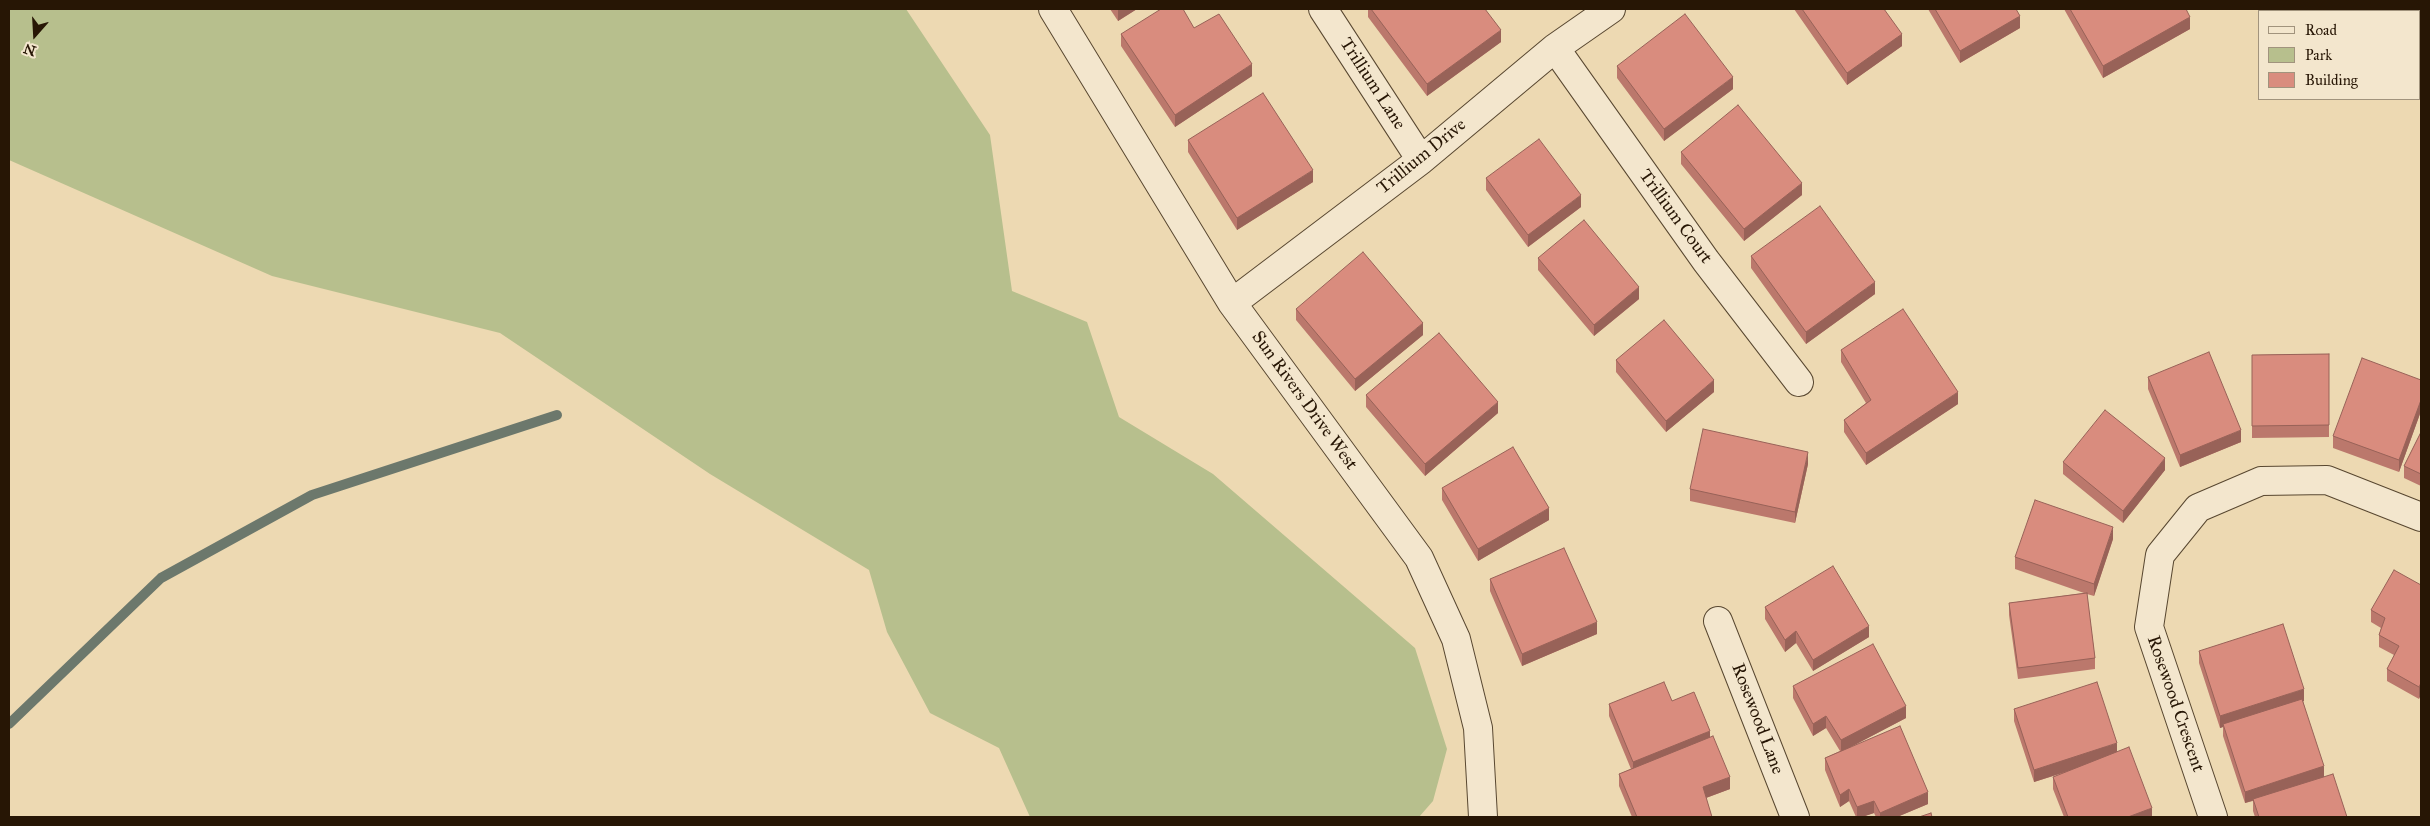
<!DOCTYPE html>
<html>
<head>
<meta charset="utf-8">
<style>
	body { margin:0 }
	#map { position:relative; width:2430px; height:826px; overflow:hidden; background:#edd9b2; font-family:"IM FELL Great Primer",serif }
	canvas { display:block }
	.frame { position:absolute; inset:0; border:10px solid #271605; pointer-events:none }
	.legend { position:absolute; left:2258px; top:10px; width:162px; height:90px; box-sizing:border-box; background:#f3e6cd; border:1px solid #a1937d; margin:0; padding:6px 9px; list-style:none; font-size:15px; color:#271605 }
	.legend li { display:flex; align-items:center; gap:10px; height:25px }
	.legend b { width:25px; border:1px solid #a1937d }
	.north { position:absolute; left:10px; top:10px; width:50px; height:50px; -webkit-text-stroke:4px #f3e6cd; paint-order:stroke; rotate:199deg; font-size:14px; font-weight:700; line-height:20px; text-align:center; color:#271605 }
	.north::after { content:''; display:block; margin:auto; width:18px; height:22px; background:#271605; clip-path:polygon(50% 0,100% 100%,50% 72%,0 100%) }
</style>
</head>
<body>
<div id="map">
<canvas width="2430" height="826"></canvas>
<div class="frame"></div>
<ul class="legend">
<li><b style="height:6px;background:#f3e6cd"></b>Road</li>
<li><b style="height:14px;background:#b7bf8d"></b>Park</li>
<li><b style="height:14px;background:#d98c7e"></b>Building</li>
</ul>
<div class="north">N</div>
</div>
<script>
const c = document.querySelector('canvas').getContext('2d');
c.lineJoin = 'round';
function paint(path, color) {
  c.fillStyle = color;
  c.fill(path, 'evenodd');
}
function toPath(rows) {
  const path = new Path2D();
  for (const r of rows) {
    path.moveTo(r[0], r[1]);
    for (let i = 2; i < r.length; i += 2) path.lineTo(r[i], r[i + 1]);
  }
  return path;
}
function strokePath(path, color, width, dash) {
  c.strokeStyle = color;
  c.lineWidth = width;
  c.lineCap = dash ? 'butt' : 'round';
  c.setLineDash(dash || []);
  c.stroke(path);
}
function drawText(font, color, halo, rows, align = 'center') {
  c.font = font + ' "IM FELL Great Primer",serif';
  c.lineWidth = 4;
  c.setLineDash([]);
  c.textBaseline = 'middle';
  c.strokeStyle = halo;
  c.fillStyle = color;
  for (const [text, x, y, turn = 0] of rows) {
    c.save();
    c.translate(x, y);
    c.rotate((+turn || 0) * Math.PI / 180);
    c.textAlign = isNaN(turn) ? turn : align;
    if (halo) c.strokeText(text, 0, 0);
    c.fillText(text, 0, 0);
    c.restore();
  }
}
const green = toPath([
	[9,9,906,9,990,135,1012,291,1087,322,1119,417,1213,474,1415,648,1447,749,1433,801,1419,817,1030,817,999,748,930,713,887,632,869,570,710,474,500,333,272,276,9,160]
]);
const stream = toPath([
	[9,724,161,578,312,495,557,415]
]);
const street = toPath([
	[1053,9,1232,303,1419,558,1456,639,1478,728,1483,817],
	[1323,9,1421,160],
	[1555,48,1706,261,1799,382],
	[1232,303,1421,160,1555,48,1611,9],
	[1718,621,1795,817],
	[2213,817,2149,627,2160,555,2198,508,2261,481,2327,480,2421,517]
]);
const wall = toPath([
	[1110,9,1137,9,1118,21],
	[1368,9,1485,9,1501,42,1427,96,1368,17],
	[1794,9,1884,9,1902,46,1847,85],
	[1928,9,2016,9,2020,28,1960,63],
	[2064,9,2186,9,2190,29,2103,78],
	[1194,28,1252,76,1175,127,1121,46,1121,34],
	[1617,66,1733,89,1664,141,1617,78],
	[1188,140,1313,182,1237,230,1188,152],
	[1681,152,1802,195,1744,241,1681,164],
	[1486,178,1581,207,1528,247,1486,190],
	[1751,256,1875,294,1806,344,1751,268],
	[1538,258,1639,299,1594,336,1538,270],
	[1296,309,1423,335,1355,391,1296,320],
	[1841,350,1958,404,1866,465,1844,432,1844,420,1866,403,1841,362],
	[2329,354,2329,437,2252,438,2252,355],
	[1616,360,1714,392,1666,432,1616,372],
	[2148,377,2241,442,2180,467,2148,389],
	[2421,380,2421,411,2399,472,2333,448,2333,436],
	[1366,395,1498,413,1425,476,1366,407],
	[2421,432,2421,486,2404,478,2404,466],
	[2063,462,2165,470,2123,523,2063,474],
	[1808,464,1795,523,1690,501,1690,489],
	[1442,488,1549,520,1478,561,1442,500],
	[2113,539,2094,596,2087,594,2095,658,2095,669,2018,679,2009,615,2009,603,2084,593,2015,569,2015,557],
	[1490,579,1597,634,1522,666,1490,591],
	[2421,585,2419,699,2387,681,2387,669,2394,655,2379,647,2379,635,2381,628,2371,622,2371,610],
	[1765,607,1869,637,1813,671,1796,643,1785,652,1765,619],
	[2199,651,2304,701,2303,701,2324,777,2347,817,2255,817,2253,811,2253,801,2245,803,2223,736,2223,727,2220,728,2199,663],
	[1793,686,1906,718,1851,747,1928,804,1897,817,1876,817,1874,813,1862,817,1856,817,1849,801,1840,807,1825,770,1825,758,1840,751,1826,728,1813,736,1793,698],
	[1672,701,1710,737,1730,789,1706,798,1712,817,1632,817,1619,786,1619,774,1631,769,1609,716,1609,704],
	[2014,709,2117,752,2152,817,2064,817,2053,789,2053,777,2063,773,2034,782,2014,721]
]);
const shadedWall = toPath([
	[1118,9,1137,9,1118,21],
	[2020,16,2020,28,1960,63,1960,51],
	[2190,17,2190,29,2103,78,2103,66],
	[1501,30,1501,42,1427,96,1427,84],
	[1902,34,1902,46,1847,85,1847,73],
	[1252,64,1252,76,1175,127,1175,115],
	[1733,77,1733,89,1664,141,1664,129],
	[1313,170,1313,182,1237,230,1237,218],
	[1802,183,1802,195,1744,241,1744,229],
	[1581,195,1581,207,1528,247,1528,235],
	[1875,282,1875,294,1806,344,1806,332],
	[1639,287,1639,299,1594,336,1594,325],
	[1423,323,1423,335,1355,391,1355,379],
	[1714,380,1714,392,1666,432,1666,421],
	[1958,392,1958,404,1866,465,1866,453],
	[2421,400,2421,411,2399,472,2399,460],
	[1498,402,1498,413,1425,476,1425,464],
	[2241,430,2241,442,2180,467,2180,455],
	[1808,452,1808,464,1795,523,1795,512],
	[2165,458,2165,470,2123,523,2123,511],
	[1549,508,1549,520,1478,561,1478,549],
	[2113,527,2113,539,2094,596,2094,584],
	[1597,622,1597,634,1522,666,1522,654],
	[1869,626,1869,637,1813,671,1813,660],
	[1796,631,1796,643,1785,652,1785,640],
	[2421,683,2421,695,2419,699,2419,687],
	[2304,689,2304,701,2224,727,2223,724,2223,727,2220,728,2220,716],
	[1906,706,1906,718,1841,752,1841,740],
	[1826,716,1826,728,1813,736,1813,724],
	[1710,731,1710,743,1633,774,1633,762],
	[2117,743,2117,755,2034,782,2034,770],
	[2324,766,2324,778,2245,803,2245,792],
	[1730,777,1730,789,1703,799,1703,787],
	[1849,789,1849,801,1840,807,1840,795],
	[1928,792,1928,804,1897,817,1880,817,1880,813],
	[1874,801,1874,813,1862,817,1857,817,1857,807],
	[2152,808,2152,817,2128,817]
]);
const building = toPath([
	[1161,9,1183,9,1194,28,1219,14,1252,64,1175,115,1121,34,1161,9],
	[1371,9,1485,9,1501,30,1427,84,1371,9],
	[1802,9,1884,9,1902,34,1847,73,1802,9],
	[1935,9,2016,9,2020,16,1960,51,1935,9],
	[2070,9,2186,9,2190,17,2103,66,2070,9],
	[1685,14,1733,77,1664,129,1617,66,1685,14],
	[1263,93,1313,170,1237,218,1188,140,1263,93],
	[1738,105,1802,183,1744,229,1681,152,1738,105],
	[1539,139,1581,195,1528,235,1486,178,1539,139],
	[1820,206,1875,282,1806,332,1751,256,1820,206],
	[1584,220,1639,287,1594,325,1538,258,1584,220],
	[1363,252,1423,323,1355,379,1296,309,1363,252],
	[1903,309,1958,392,1866,453,1844,420,1871,400,1841,350,1903,309],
	[1664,320,1714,380,1666,421,1616,360,1664,320],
	[1439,333,1498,402,1425,464,1366,395,1439,333],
	[2209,352,2241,430,2180,455,2148,377,2209,352],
	[2329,354,2329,425,2252,426,2252,355,2329,354],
	[2362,358,2421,380,2421,400,2399,460,2333,436,2362,358],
	[2105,410,2165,458,2123,511,2063,462,2105,410],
	[1703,429,1808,452,1795,512,1690,489,1703,429],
	[2421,432,2421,474,2404,466,2421,432],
	[1513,447,1549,508,1478,549,1442,488,1513,447],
	[2035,500,2113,527,2094,584,2015,557,2035,500],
	[1564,548,1597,622,1522,654,1490,579,1564,548],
	[1833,566,1869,626,1813,660,1796,631,1785,640,1765,607,1833,566],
	[2394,570,2421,585,2421,683,2419,687,2387,669,2399,646,2379,635,2385,618,2371,610,2394,570],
	[2087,593,2095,658,2018,668,2009,603,2087,593],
	[2283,624,2304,689,2220,716,2199,651,2283,624],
	[1873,644,1906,706,1841,740,1826,716,1813,724,1793,686,1873,644],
	[1664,682,1672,701,1694,692,1710,731,1633,762,1609,704,1664,682],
	[2097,682,2117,743,2034,770,2014,709,2097,682],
	[2302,699,2324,766,2245,792,2223,724,2302,699],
	[1900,726,1928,792,1880,813,1874,801,1857,807,1849,789,1840,795,1825,758,1900,726],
	[1713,736,1730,777,1703,787,1712,817,1637,817,1619,774,1713,736],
	[2129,747,2152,808,2128,817,2068,817,2053,777,2129,747],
	[2333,774,2347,817,2259,817,2253,799,2333,774],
	[1931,813,1932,817,1919,817,1931,813]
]);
const streetNames = [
	["Trillium Lane",1372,84,57],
	["Trillium Drive",1422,157,-39],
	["Trillium Court",1675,217,54],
	["Sun Rivers Drive West",1304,401,54],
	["Rosewood Crescent",2175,704,71],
	["Rosewood Lane",1757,719,69]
];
paint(green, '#b7bf8d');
strokePath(stream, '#6c786c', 10);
strokePath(street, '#584730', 30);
strokePath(street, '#f3e6cd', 28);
paint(wall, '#bb786c');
paint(shadedWall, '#986258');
paint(building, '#d98c7e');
strokePath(building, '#986258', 1);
drawText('18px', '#271605', '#f3e6cd', streetNames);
</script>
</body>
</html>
